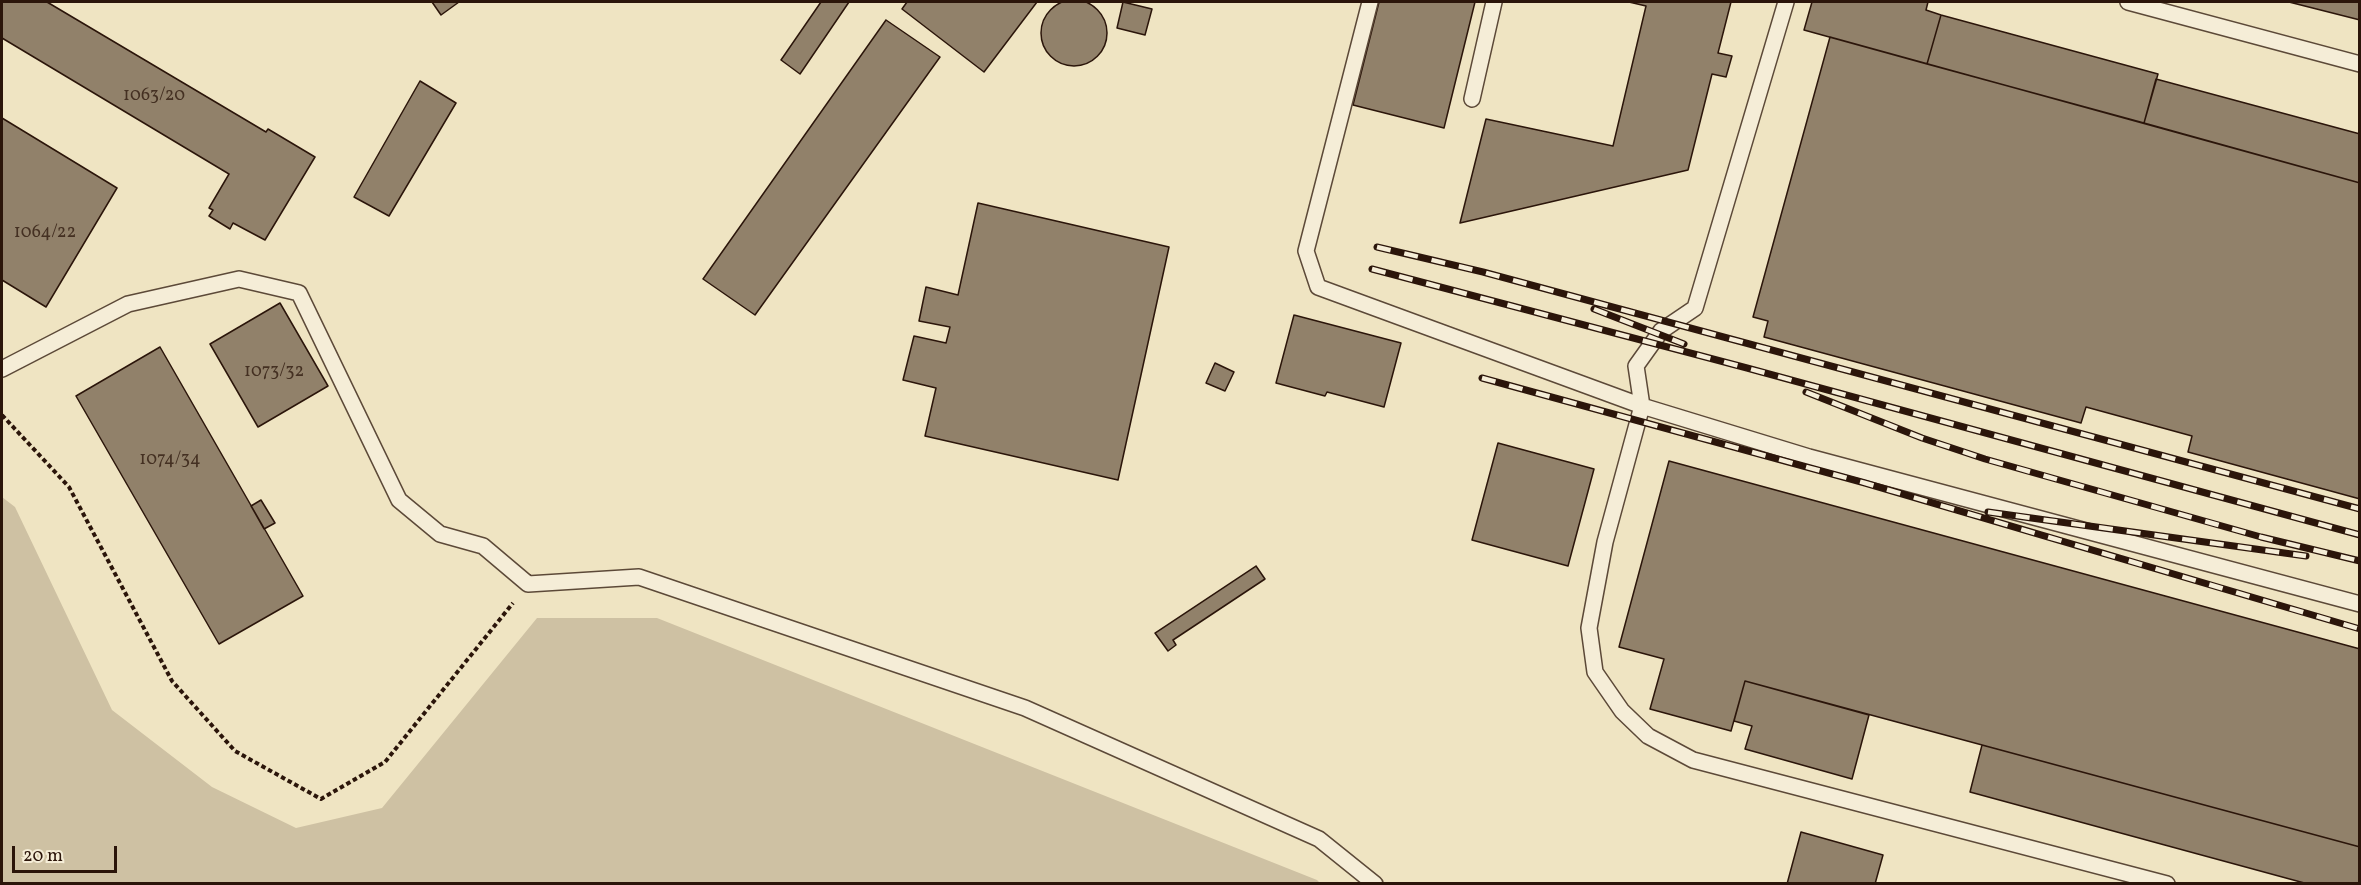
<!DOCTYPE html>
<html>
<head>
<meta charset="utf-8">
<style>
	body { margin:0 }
	#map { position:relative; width:2361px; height:885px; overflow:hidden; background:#efe4c2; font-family:Vollkorn,serif }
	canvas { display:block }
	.frame { position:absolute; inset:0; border:3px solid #2b150a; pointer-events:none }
	.scale { position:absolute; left:12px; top:846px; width:105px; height:27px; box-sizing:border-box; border:3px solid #2b150a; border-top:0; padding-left:8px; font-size:18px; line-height:21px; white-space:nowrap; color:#2b150a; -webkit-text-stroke:4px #f5edd7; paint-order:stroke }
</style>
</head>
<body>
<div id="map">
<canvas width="2361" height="885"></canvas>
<div class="frame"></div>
<div class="scale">20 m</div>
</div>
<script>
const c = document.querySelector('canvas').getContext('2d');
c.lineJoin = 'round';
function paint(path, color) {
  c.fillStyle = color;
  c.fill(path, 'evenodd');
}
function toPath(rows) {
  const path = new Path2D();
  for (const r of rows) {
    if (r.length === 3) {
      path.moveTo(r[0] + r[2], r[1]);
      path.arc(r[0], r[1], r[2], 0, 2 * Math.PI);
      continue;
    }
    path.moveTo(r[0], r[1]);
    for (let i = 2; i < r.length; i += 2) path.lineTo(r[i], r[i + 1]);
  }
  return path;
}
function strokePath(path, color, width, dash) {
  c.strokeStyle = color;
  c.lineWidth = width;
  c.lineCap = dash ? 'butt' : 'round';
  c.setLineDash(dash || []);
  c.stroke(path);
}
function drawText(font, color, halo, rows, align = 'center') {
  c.font = font + ' Vollkorn,serif';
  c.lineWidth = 4.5;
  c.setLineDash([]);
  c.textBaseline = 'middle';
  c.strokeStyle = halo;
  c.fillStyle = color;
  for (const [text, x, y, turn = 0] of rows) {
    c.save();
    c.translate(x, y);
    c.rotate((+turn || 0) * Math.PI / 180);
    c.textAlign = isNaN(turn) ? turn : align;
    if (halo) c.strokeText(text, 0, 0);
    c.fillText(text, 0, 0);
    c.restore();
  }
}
const green = toPath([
	[2,497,15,507,112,710,212,787,296,828,382,808,537,618,657,618,1317,880,1320,883,2,883]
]);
const building = toPath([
	[1074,33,33],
	[2,2,47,2,266,132,268,129,315,157,265,240,233,223,230,229,209,216,213,210,209,208,229,174,2,38,2,2],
	[432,2,459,2,441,15,432,2],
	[821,2,849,2,800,74,781,60,821,2],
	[907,2,1037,2,984,72,902,9,907,2],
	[1123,2,1152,9,1145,35,1117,28,1123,2],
	[1379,2,1475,2,1444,128,1353,105,1379,2],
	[1629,2,1731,2,1718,53,1732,56,1726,77,1712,74,1688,170,1460,223,1486,119,1613,146,1646,6,1629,2],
	[1812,2,1928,2,1926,10,1941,15,1927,64,1804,30,1812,2],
	[2289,2,2360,2,2360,20,2289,2],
	[1941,15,2158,74,2144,123,1927,64,1941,15],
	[886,20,940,57,755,315,703,279,886,20],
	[1830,37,2360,183,2360,499,2188,452,2192,436,2086,407,2081,423,1764,337,1768,321,1753,317,1830,37],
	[2156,79,2360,134,2360,183,2144,123,2156,79],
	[420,81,456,103,389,216,354,197,420,81],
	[2,118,117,188,46,307,2,280,2,118],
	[978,203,1169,247,1118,480,925,436,936,388,903,380,914,336,946,343,950,327,919,321,926,287,958,295,978,203],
	[280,303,328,386,258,427,210,344,280,303],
	[1294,315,1401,343,1384,407,1327,392,1325,396,1276,383,1294,315],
	[160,347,303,596,219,644,76,396,160,347],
	[1215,363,1234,372,1225,391,1206,383,1215,363],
	[1498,443,1594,469,1568,566,1472,540,1498,443],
	[1669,461,2360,649,2360,847,1745,681,1731,731,1650,709,1664,659,1619,647,1669,461],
	[261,500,275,523,264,529,251,506,261,500],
	[1256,566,1265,579,1173,640,1176,645,1168,651,1155,633,1256,566],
	[1745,681,1869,715,1852,779,1745,749,1752,726,1734,721,1745,681],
	[1982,745,2360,847,2360,884,2308,884,1970,792,1982,745],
	[1801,832,1883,855,1875,884,1787,884,1801,832]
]);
const path = toPath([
	[2,415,69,487,172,681,235,751,321,799,385,762,513,603]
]);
const lane = toPath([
	[1370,2,1306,251,1318,287,1642,406,1605,542,1589,628,1595,672,1622,711,1648,736,1693,760,2167,884],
	[1786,2,1695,308,1661,331,1636,366,1642,406,1809,457,2360,604],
	[2128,2,2360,64],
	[1472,99,1494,2],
	[2,369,128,304,239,279,299,293,399,500,440,534,483,546,528,584,639,577,1025,708,1319,839,1375,884]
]);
const rail = toPath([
	[1377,247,1483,272,2360,509],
	[1372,269,1747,368,2360,535],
	[1594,309,1684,344],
	[1482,378,1865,483,2360,629],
	[1806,392,1922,438,1985,459,2261,537,2360,561],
	[1988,512,2306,556]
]);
const numberNames = [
	["1063/20",154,97],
	["1064/22",45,234],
	["1073/32",274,373],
	["1074/34",170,461]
];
paint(green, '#cec1a3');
paint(building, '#91816a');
strokePath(building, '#2b150a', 1.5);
strokePath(lane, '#5c4938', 18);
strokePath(path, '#2b150a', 4, [4.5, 3]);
strokePath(lane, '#f5edd7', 15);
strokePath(rail, '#2b150a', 7);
strokePath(rail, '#f5edd7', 4.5, [14]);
drawText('18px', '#443022', null, numberNames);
</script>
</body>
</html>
